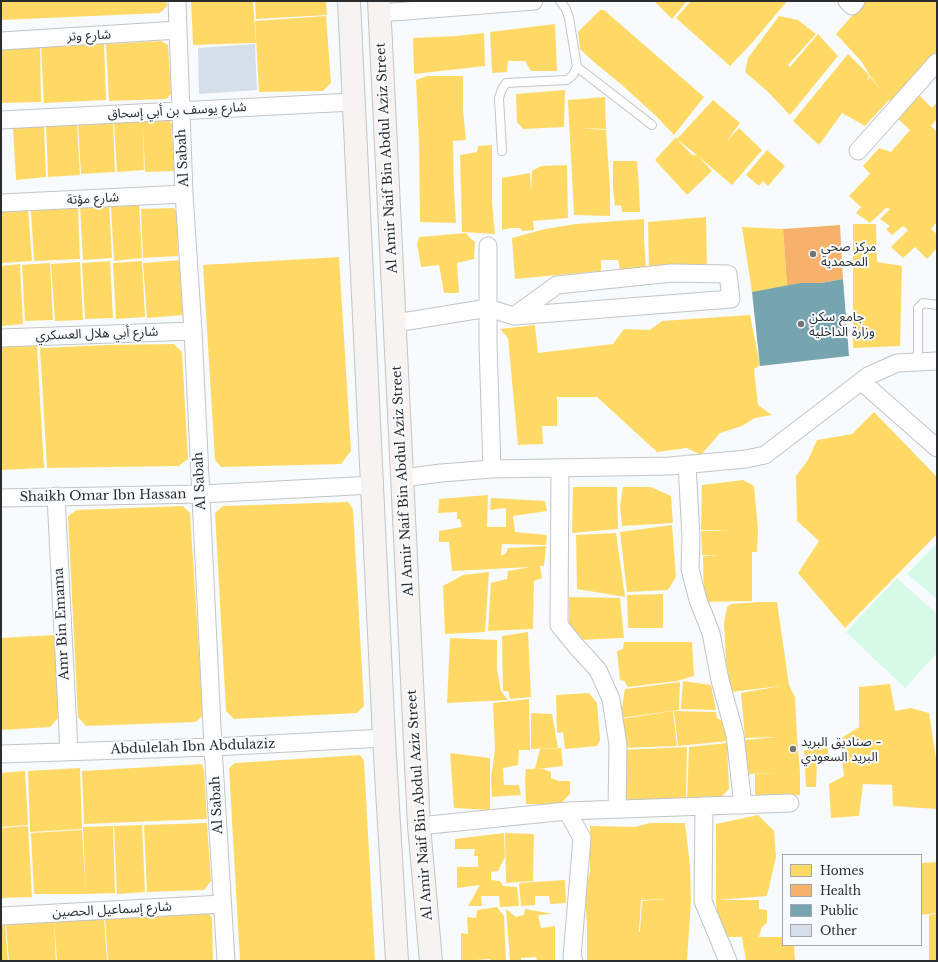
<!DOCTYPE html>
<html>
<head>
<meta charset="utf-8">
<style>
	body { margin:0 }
	#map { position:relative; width:938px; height:962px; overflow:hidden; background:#f8fbfd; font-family:"Libre Baskerville",serif }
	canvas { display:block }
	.frame { position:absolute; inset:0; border:2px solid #2b2c2e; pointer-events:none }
	.legend { position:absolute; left:782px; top:854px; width:140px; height:92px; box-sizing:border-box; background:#f7fbfe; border:1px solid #a5a8ab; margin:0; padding:5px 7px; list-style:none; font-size:12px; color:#2b2c2e }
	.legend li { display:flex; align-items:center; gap:8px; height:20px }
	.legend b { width:20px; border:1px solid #a5a8ab }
</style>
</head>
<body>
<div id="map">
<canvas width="938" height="962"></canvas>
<div class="frame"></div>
<ul class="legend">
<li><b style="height:11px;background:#ffd966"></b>Homes</li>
<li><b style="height:11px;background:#f6b26b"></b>Health</li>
<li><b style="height:11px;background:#76a5af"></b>Public</li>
<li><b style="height:11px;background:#d4dfe9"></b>Other</li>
</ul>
</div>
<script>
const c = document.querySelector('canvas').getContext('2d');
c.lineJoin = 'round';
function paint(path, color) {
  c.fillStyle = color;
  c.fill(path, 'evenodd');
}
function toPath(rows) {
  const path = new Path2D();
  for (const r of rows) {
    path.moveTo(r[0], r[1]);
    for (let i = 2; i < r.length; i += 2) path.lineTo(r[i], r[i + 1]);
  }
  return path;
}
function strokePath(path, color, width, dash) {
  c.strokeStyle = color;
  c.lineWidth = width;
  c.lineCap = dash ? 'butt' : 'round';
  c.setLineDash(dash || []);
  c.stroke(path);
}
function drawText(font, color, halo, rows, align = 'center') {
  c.font = font + ' "Libre Baskerville","Noto Sans Arabic",serif';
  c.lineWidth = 4;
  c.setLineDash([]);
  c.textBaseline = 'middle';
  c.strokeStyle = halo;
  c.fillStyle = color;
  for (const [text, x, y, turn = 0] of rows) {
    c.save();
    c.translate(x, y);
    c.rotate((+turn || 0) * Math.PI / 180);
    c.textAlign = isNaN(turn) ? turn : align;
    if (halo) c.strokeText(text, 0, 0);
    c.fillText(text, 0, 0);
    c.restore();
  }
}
const green = toPath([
	[937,543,937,599,907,574],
	[897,578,937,614,937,653,905,688,846,632]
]);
const homes = toPath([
	[1,1,166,1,167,6,160,13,1,20],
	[191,1,253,1,256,43,193,45],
	[255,1,326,1,327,15,256,19],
	[654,1,687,1,672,19],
	[691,1,787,1,752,43,730,66,676,18],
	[865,1,937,1,937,54,893,105,889,100,865,126,842,113,819,145,793,121,848,54,868,74,869,76,866,81,870,77,884,93,870,76,862,62,836,34],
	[600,10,604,10,704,97,674,135,656,116,622,85,595,63,580,49,578,32],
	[326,16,331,83,323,91,259,92,255,21],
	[779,16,798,20,816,34,788,65,790,67,818,34,838,56,790,115,767,91,745,72,748,58],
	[555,24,557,71,531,71,525,61,508,61,507,72,492,73,490,32],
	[484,33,485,66,414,74,413,38,456,36],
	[161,41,168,45,171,94,166,99,109,101,106,44],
	[104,42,106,100,44,103,41,47],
	[40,45,41,102,1,103,1,48],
	[427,76,463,76,463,110,466,140,453,141,454,192,456,223,420,222,419,144,416,80],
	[565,90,564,127,523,129,517,122,516,94],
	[918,94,932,108,937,102,937,119,931,126,937,132,937,222,931,229,937,234,937,248,927,259,915,247,903,258,891,247,908,230,903,226,892,235,886,229,890,226,880,219,890,209,886,208,870,223,856,213,861,207,849,196,870,174,863,166,879,148,891,152,910,130,896,117],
	[605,97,606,129,579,128,606,130,610,189,610,216,574,215,568,100],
	[713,100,740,123,726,142,739,128,762,150,732,185,699,157,712,171,687,195,655,160,676,137,677,139],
	[677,139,697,155,692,155],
	[113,121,115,172,81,174,78,124],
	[170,121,172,125,174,171,145,172,143,127,144,170,117,172,114,122],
	[77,124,80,175,48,177,46,125],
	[44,126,46,177,16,180,13,128],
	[492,145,492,202,495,234,462,232,460,155,477,152,478,146],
	[767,150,785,166,768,186,763,181,759,186,746,175],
	[613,161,637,161,639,189,640,212,622,212,621,205,615,206,613,188],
	[567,165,568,218,533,221,534,230,522,231,520,228,511,228,502,230,502,178,530,173,531,193,532,171,541,166],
	[139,203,142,258,114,261,111,205],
	[109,204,112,258,83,260,80,205],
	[78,207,80,259,34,261,31,210],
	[174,208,177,212,178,256,143,258,141,209],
	[28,209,32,261,1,263,1,211],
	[706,217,707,268,649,268,648,222],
	[644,219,644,238,646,269,620,269,618,260,601,260,601,271,515,279,512,238,545,229,576,224],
	[853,224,876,224,877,262,902,266,900,346,853,348],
	[742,227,783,229,787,286,752,292],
	[466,233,470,238,475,242,474,259,457,263,459,293,444,293,439,265,421,267,417,244,419,237],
	[339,257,351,451,341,464,221,467,215,460,203,265],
	[180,260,183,315,147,318,143,263],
	[110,261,113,318,85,319,82,263],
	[142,261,145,317,116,319,113,263],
	[80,262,83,320,55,321,51,264],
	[50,263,53,320,25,321,22,265],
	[20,264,23,324,1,326,1,266],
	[750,315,760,365,754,369,758,405,772,415,755,418,742,426,720,433,701,455,687,448,657,452,597,397,557,397,557,426,542,426,543,444,518,445,508,338,500,329,535,325,538,353,613,344,624,329,650,330,662,321],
	[174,344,182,352,188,459,179,466,47,468,40,348,107,345],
	[37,346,44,468,1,470,1,347],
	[874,412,937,477,937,534,845,628,798,573,819,541,797,521,796,476,808,460,817,440,852,434],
	[743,480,754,486,758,529,757,552,752,552,752,601,704,602,703,556,719,555,702,555,701,531,733,530,701,530,702,485],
	[573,487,617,487,618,529,572,533],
	[623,487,651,487,671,496,673,523,622,526,620,506],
	[488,495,487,527,506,527,506,508,490,510,491,498,545,501,547,511,513,516,515,532,547,535,546,545,502,544,501,556,506,553,508,548,546,546,544,566,540,566,542,578,534,581,533,629,488,631,491,583,507,579,508,571,530,567,452,571,449,542,439,542,439,531,462,527,460,519,457,519,457,512,438,513,439,499],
	[348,502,353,509,364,706,357,713,234,719,226,711,215,513,223,506],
	[183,506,190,513,203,715,196,722,86,726,78,717,68,516,77,510],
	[672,525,676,577,668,590,627,592,620,532],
	[616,533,625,597,577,589,576,535],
	[489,572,485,632,445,634,443,586,463,575],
	[663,594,663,628,628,628,627,595],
	[569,597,620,598,624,638,577,640,569,627],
	[759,602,777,602,789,685,795,697,797,736,800,772,800,795,755,796,755,774,775,773,746,774,745,740,778,737,745,738,741,693,781,686,731,692,726,660,724,623,727,607,731,604],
	[528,632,531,697,510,699,508,691,503,691,502,636],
	[54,635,59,717,50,727,1,730,1,638],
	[450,638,497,640,497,669,501,691,508,700,447,703],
	[624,642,692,642,694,676,677,681,628,687,624,681,620,680,617,651,623,649],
	[683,681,711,685,716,710,681,709],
	[680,682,679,710,620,718,625,689],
	[890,684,895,711,911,708,929,713,936,758,937,809,893,806,892,785,863,784,859,816,831,818,829,784,844,776,840,739,859,727,859,687],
	[589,693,597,703,600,740,597,746,565,749,563,732,557,733,556,695],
	[529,699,530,750,519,750,518,765,503,768,504,785,519,785,521,795,492,797,491,778,495,750,493,703],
	[673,711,677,746,621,748,621,719],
	[674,711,716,712,717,718,724,722,728,741,678,746],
	[531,713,552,714,558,748,531,749],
	[727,743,729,789,718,800,687,801,689,747],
	[687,747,686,799,622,803,620,750],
	[561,748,563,766,538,769,543,769,551,772,551,778,559,781,570,781,570,794,560,804,526,804,525,779,526,769,535,769,540,749],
	[828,748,828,761,817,763,816,787,806,787,804,750],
	[450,753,490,758,490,810,454,808],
	[360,755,364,761,375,961,240,961,229,768,235,763],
	[202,764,204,771,207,819,84,824,82,771],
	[80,768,82,829,30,832,28,771],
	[25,771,28,825,1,827,1,773],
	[758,815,774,831,776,857,767,896,718,900,759,900,759,909,767,910,767,923,762,927,759,937,783,937,783,945,794,945,795,961,746,961,742,937,719,937,716,900,716,824],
	[207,823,211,881,204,890,147,892,144,825],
	[650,823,685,823,690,865,691,899,687,961,587,961,587,927,585,890,590,872,590,826,635,827],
	[667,899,642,901,640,932,660,931,639,932,641,900],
	[142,825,145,892,117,894,114,826],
	[28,826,32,897,1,898,1,828],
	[113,826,115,893,86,894,83,827],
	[82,830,86,894,34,894,31,833],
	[504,833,505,857,498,871,491,872,491,880,500,881,503,886,517,887,519,906,500,907,499,896,481,896,482,906,468,906,480,885,457,888,457,867,478,867,478,856,474,856,475,849,455,849,455,839],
	[505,833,534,834,533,881,506,883],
	[937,862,937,913,921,915,921,863],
	[565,880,566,903,550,904,549,896,535,896,535,905,521,906,519,883],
	[497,907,504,916,506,961,491,961,490,959,461,961,461,933,468,934,467,917,476,918,477,910],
	[506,909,516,917,524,915,525,909,553,914,538,915,541,928,555,926,555,961,537,961,536,957,521,958,521,961,510,961],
	[207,911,212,918,213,961,108,961,105,918],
	[937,914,937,961,929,961,929,915],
	[104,917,107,961,57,961,54,920],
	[54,921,56,961,9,961,6,924],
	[5,924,8,961,1,961,1,925]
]);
const health = toPath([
	[840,225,843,279,821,283,800,283,787,286,783,229]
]);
const public = toPath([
	[843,279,849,356,760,366,752,292,800,283,821,283]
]);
const building = toPath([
	[255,44,257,90,199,94,198,48]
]);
const lane = toPath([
	[577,67,652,125],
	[502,151,499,98,502,89,506,83,567,80,573,75,577,67,569,18,566,9,560,1],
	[918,362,918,308,923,303,937,305]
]);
const street = toPath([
	[177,1,184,194,193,331,213,747,226,961],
	[847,1,852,6,856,1],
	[380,13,534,1],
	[1,41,178,30],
	[1,120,353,102],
	[858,151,937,62],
	[1,203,184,194],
	[488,246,488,345,492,469],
	[396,323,488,308,514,316,731,299,728,274,672,273,557,285,514,316],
	[1,338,193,331],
	[862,382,937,448],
	[687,464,691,537,690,569,698,600,711,633,720,680,735,735,743,805],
	[560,468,559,625,576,646,598,670,611,699,618,745,617,809],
	[403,478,441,473,492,469,670,466,746,459,765,455,868,376,897,363,937,361],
	[56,496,69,751],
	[1,498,201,494,373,485],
	[1,754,213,747,384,738],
	[704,806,703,901,728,961],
	[567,811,582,838,572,957,574,961],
	[419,826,567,811,790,803],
	[1,916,222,904]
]);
const secondary = toPath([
	[349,1,384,738,397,961],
	[379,1,419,826,431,961]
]);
const markers = [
	[813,254,4,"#737476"],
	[801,324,4,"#737476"],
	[793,749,4,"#737476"]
];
const streetNames = [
	["شارع وتر",89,36,-3],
	["شارع يوسف بن أبي إسحاق",177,111,-3],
	["Al Sabah",183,158,-93],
	["Al Amir Naif Bin Abdul Aziz Street",387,158,-93],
	["شارع مؤتة",93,199,-3],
	["شارع أبي هلال العسكري",97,334,-2],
	["Al Sabah",200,481,-93],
	["Al Amir Naif Bin Abdul Aziz Street",403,481,-93],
	["Shaikh Omar Ibn Hassan",103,496,-1],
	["Amr Bin Emama",62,624,-93],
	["Abdulelah Ibn Abdulaziz",193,747,-2],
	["Al Sabah",217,805,-93],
	["Al Amir Naif Bin Abdul Aziz Street",420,805,-94],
	["شارع إسماعيل الحصين",112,910,-3]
];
const poiNames = [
	["مركز صحي",821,247],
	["المحمدية",821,262],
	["جامع سكن",809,317],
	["وزارة الداخلية",809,332],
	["صناديق البريد -",801,742],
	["البريد السعودي",801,757]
];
paint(green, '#d5fae8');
paint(homes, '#ffd966');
paint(health, '#f6b26b');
paint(public, '#76a5af');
paint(building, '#d4dfe9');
strokePath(lane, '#c2c4c5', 10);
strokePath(street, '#c2c4c5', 19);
strokePath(secondary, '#c2c4c5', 24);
strokePath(lane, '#fefeff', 8);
strokePath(street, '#fefeff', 17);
strokePath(secondary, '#f6f3f1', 22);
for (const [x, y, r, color] of markers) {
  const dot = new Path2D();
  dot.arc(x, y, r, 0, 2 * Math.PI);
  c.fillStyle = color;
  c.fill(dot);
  strokePath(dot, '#f7fbfe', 1.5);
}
drawText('13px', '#2b2c2e', '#f7fbfe', streetNames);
drawText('13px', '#2b2c2e', '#f7fbfe', poiNames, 'left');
</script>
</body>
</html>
